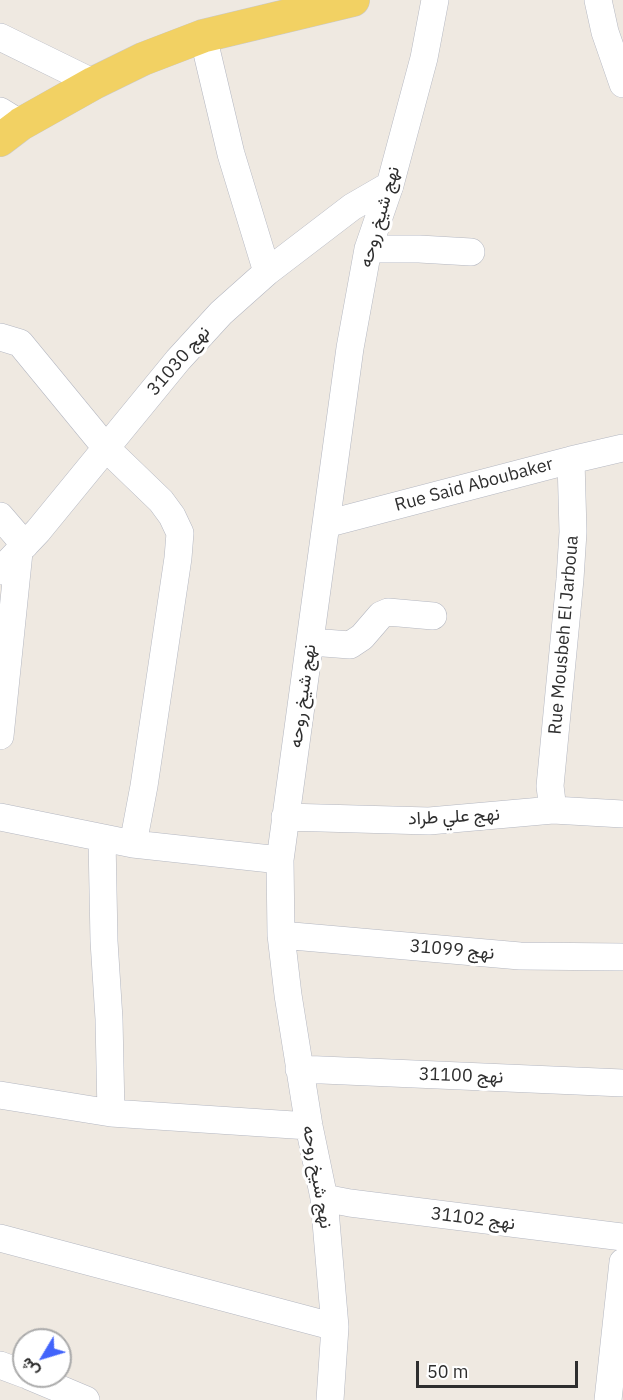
<!DOCTYPE html>
<html>
<head>
<meta charset="utf-8">
<style>
	body { margin:0 }
	#map { position:relative; width:623px; height:1400px; overflow:hidden; background:#efe9e1; font-family:"IBM Plex Sans",Vazirmatn,sans-serif }
	canvas { display:block }
	.north { position:absolute; left:12px; top:1328px; width:60px; height:60px; box-sizing:border-box; background:#fff; border:2px solid #ababab; border-radius:50%; rotate:232deg; font-size:16px; font-weight:700; line-height:24px; text-align:center; color:#2e2e2e }
	.north::after { content:''; display:block; margin:auto; width:21px; height:27px; background:#4264fb; clip-path:polygon(50% 0,100% 100%,50% 72%,0 100%) }
	.scale { position:absolute; left:416px; top:1361px; width:162px; height:27px; box-sizing:border-box; border:3px solid #2e2e2e; border-top:0; padding-left:8px; font-size:18px; line-height:21px; white-space:nowrap; color:#2e2e2e; -webkit-text-stroke:4px #fff; paint-order:stroke }
</style>
</head>
<body>
<div id="map">
<canvas width="623" height="1400"></canvas>
<div class="north">ش</div>
<div class="scale">50 m</div>
</div>
<script>
const c = document.querySelector('canvas').getContext('2d');
c.lineJoin = 'round';
function toPath(rows) {
  const path = new Path2D();
  for (const r of rows) {
    path.moveTo(r[0], r[1]);
    for (let i = 2; i < r.length; i += 2) path.lineTo(r[i], r[i + 1]);
  }
  return path;
}
function strokePath(path, color, width, dash) {
  c.strokeStyle = color;
  c.lineWidth = width;
  c.lineCap = dash ? 'butt' : 'round';
  c.setLineDash(dash || []);
  c.stroke(path);
}
function drawText(font, color, halo, rows, align = 'center') {
  c.font = font + ' "IBM Plex Sans",Vazirmatn,sans-serif';
  c.lineWidth = 6;
  c.setLineDash([]);
  c.textBaseline = 'middle';
  c.strokeStyle = halo;
  c.fillStyle = color;
  for (const [text, x, y, turn = 0] of rows) {
    c.save();
    c.translate(x, y);
    c.rotate((+turn || 0) * Math.PI / 180);
    c.textAlign = isNaN(turn) ? turn : align;
    if (halo) c.strokeText(text, 0, 0);
    c.fillText(text, 0, 0);
    c.restore();
  }
}
const minor = toPath([
	[598,0,605,32,623,84],
	[203,36,231,154,267,272],
	[0,37,94,83],
	[0,111,21,124],
	[368,249,419,249,471,252],
	[0,337,20,343,107,449,161,501,172,516,180,533,178,558,144,786,133,844],
	[0,516,25,545],
	[326,524,571,460,623,448],
	[0,571,38,531,178,360,221,313,267,272,352,207,390,185],
	[311,642,350,645,362,637,381,615,388,612,433,616],
	[0,736,19,552],
	[553,810,550,786,570,579,573,532,571,460],
	[0,817,133,844,280,860],
	[285,817,429,821,553,810,623,814],
	[102,839,104,941,109,1019,111,1113],
	[281,935,520,956,623,957],
	[299,1069,623,1083],
	[0,1095,111,1113,309,1126],
	[324,1198,350,1203,623,1237],
	[0,1238,335,1327],
	[0,1365,24,1374],
	[29,1376,86,1400],
	[330,1400,335,1327,324,1198,309,1126,288,995,281,935,280,860,350,348,368,249,390,185,424,58,435,0],
	[608,1400,623,1262]
]);
const major = toPath([
	[0,140,21,124,94,83,143,59,203,36,353,0]
]);
const streetNames = [
	["نهج شيخ روحه",380,217,-74],
	["نهج 31030",179,361,-49],
	["Rue Said Aboubaker",474,485,-15],
	["Rue Mousbeh El Jarboua",564,635,-85],
	["نهج شيخ روحه",303,696,-82],
	["نهج علي طراد",454,817,-3],
	["نهج 31099",452,950,5],
	["نهج 31100",461,1076,2],
	["نهج شيخ روحه",317,1177,80],
	["نهج 31102",473,1219,7]
];
strokePath(minor, '#b4b7c1', 28);
strokePath(major, '#c9c9c9', 34);
strokePath(minor, '#fff', 27);
strokePath(major, '#f2d163', 33);
drawText('18px', '#2e2e2e', '#fff', streetNames);
</script>
</body>
</html>
